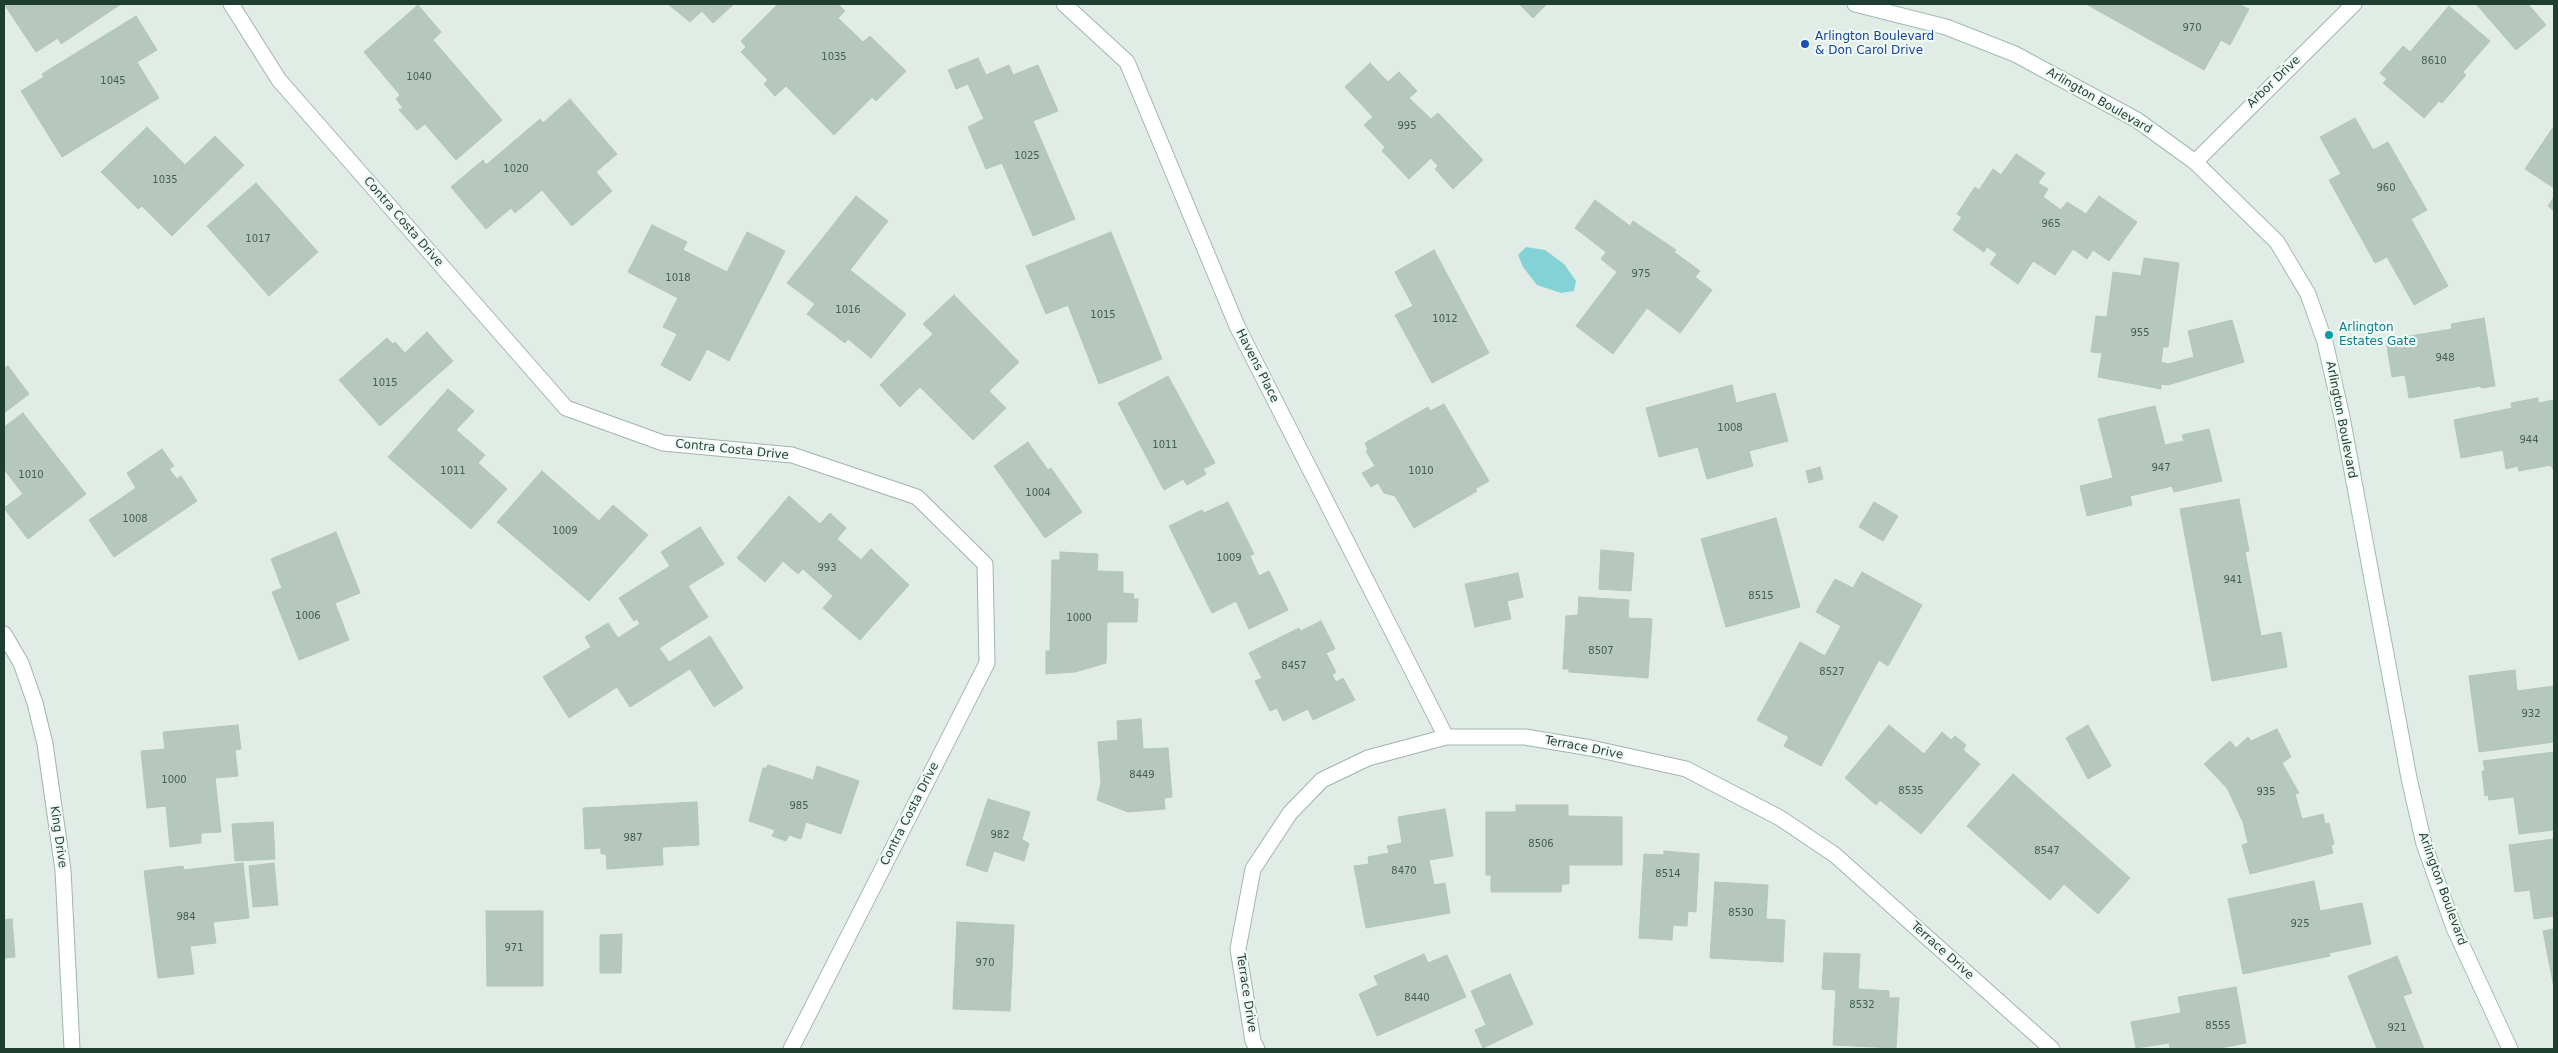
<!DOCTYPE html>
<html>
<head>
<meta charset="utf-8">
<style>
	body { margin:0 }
	#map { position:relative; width:2558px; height:1053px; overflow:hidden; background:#e0ece5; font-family:"DejaVu Sans",sans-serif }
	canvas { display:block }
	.frame { position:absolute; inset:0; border:5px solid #1f3e32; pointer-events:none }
</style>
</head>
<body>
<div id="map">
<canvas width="2558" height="1053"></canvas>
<div class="frame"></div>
</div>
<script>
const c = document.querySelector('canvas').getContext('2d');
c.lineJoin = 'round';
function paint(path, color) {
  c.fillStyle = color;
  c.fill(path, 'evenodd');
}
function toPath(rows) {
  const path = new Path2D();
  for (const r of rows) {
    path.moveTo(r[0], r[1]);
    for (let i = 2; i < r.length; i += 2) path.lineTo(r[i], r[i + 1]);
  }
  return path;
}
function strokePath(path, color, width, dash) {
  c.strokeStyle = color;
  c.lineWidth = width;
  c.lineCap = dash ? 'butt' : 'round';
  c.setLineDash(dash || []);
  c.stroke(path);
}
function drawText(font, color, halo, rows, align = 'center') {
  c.font = font + ' "DejaVu Sans",sans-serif';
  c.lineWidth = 4.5;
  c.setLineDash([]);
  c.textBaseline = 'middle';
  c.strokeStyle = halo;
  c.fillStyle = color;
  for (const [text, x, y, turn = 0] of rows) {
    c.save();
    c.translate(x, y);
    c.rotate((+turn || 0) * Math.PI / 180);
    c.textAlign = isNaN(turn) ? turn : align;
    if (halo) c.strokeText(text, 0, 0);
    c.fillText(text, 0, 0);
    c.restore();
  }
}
const water = toPath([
	[1526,247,1545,250,1564,264,1576,281,1574,291,1561,293,1537,285,1523,267,1518,255]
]);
const building = toPath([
	[4,4,121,4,61,44,58,38,36,52,4,4],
	[668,4,734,4,713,23,702,11,690,22,668,4],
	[778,4,838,4,845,11,838,18,863,42,870,36,906,71,876,101,872,97,834,135,786,86,775,96,764,84,768,80,741,52,746,47,741,41,778,4],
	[1519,4,1547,4,1533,18,1519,4],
	[2086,4,2238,4,2249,9,2230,45,2221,40,2204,70,2086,4],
	[2476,4,2528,4,2546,25,2516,50,2476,4],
	[418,5,441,32,433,40,502,120,456,160,425,124,417,130,399,110,403,108,396,99,400,95,364,52,418,5],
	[2449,6,2490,41,2463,72,2466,75,2442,103,2439,101,2424,118,2383,83,2387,79,2380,73,2403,46,2410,52,2449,6],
	[136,16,157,50,137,62,159,98,62,157,21,91,44,77,42,74,136,16],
	[978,58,986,75,1009,65,1013,75,1038,65,1058,111,1033,121,1075,219,1033,236,1002,163,986,169,968,127,984,119,968,84,956,89,948,70,978,58],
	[1370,63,1388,82,1399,72,1417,91,1409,98,1431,119,1438,113,1483,160,1453,189,1435,169,1438,166,1431,158,1409,179,1382,151,1385,147,1364,125,1373,117,1345,87,1370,63],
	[570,99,617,154,596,172,612,191,572,226,542,190,515,213,511,208,486,229,451,187,483,160,486,165,540,119,543,123,570,99],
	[2355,118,2373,150,2388,142,2427,210,2411,219,2448,286,2414,305,2387,257,2375,263,2329,180,2341,174,2320,137,2355,118],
	[2554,126,2554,188,2525,169,2554,126],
	[147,127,185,165,215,136,244,165,172,236,142,206,138,209,101,172,147,127],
	[2016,154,2045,173,2038,183,2048,189,2043,197,2061,210,2067,202,2086,214,2099,196,2137,222,2109,261,2093,250,2087,259,2073,249,2055,275,2033,261,2018,284,1990,264,1997,254,1987,247,1984,252,1953,230,1962,217,1957,214,1975,187,1979,190,1993,169,2001,175,2016,154],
	[256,183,318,252,269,296,207,226,256,183],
	[856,196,888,221,850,270,906,314,871,358,848,339,845,343,807,314,815,304,787,283,856,196],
	[2554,197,2554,211,2548,206,2554,197],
	[1595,200,1630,226,1633,221,1676,250,1674,252,1700,271,1695,277,1712,290,1680,333,1647,308,1613,354,1576,326,1617,272,1601,259,1606,252,1575,228,1595,200],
	[652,225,687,242,683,250,727,272,747,232,785,251,729,361,707,349,690,381,661,365,677,334,663,327,678,298,628,272,652,225],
	[1111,232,1162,359,1099,384,1068,305,1046,314,1026,266,1111,232],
	[1434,250,1489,353,1432,383,1395,315,1413,306,1395,272,1434,250],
	[2144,258,2179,263,2168,347,2163,347,2161,362,2168,364,2194,357,2188,331,2232,320,2244,362,2168,385,2161,384,2161,389,2098,377,2102,353,2091,352,2096,316,2107,317,2113,272,2141,276,2144,258],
	[954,295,1019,362,989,391,1006,408,973,440,920,387,900,407,880,385,933,334,923,324,954,295],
	[2484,318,2495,386,2481,388,2481,386,2409,398,2405,375,2392,377,2386,340,2452,329,2451,324,2484,318],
	[427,332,453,361,380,426,339,380,387,338,393,344,395,342,405,353,427,332],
	[8,366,29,394,4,413,4,369,8,366],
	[1168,376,1215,463,1203,469,1206,474,1187,485,1183,479,1164,490,1118,403,1168,376],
	[1732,385,1736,403,1775,393,1788,441,1749,451,1753,466,1707,479,1698,447,1659,457,1646,408,1732,385],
	[448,389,474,411,456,430,485,455,478,463,507,489,471,529,388,457,448,389],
	[2538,398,2538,403,2554,400,2554,471,2551,465,2519,471,2518,466,2506,469,2503,450,2461,458,2454,420,2512,408,2511,403,2538,398],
	[1444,404,1489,481,1475,489,1477,491,1414,528,1395,496,1384,493,1378,483,1371,487,1362,473,1375,466,1366,451,1368,450,1365,443,1428,407,1430,411,1444,404],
	[2155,406,2165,445,2184,441,2182,435,2209,429,2222,481,2174,492,2172,486,2130,496,2132,505,2087,516,2080,486,2113,478,2098,419,2155,406],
	[23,413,86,494,28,539,4,508,23,494,4,469,4,427,23,413],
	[1028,442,1048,470,1051,468,1082,512,1045,538,994,466,1028,442],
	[162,449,174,466,169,469,177,479,181,476,197,501,114,557,89,520,136,488,127,473,162,449],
	[1820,467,1823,479,1809,483,1806,471,1820,467],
	[542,471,599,521,613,505,648,535,589,601,497,522,542,471],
	[789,496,820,524,830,513,846,528,837,539,861,560,871,549,909,585,860,640,823,608,833,596,803,569,798,574,783,561,765,582,737,558,789,496],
	[2239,499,2249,551,2245,552,2261,636,2281,632,2287,667,2212,681,2180,509,2239,499],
	[1228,502,1254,554,1250,556,1259,576,1269,571,1288,610,1249,629,1236,601,1212,613,1169,526,1202,510,1204,513,1228,502],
	[1874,502,1898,516,1883,541,1859,527,1874,502],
	[1776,518,1800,607,1726,627,1701,539,1776,518],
	[700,527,724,564,688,586,708,617,659,648,669,662,710,636,743,688,714,707,690,669,630,707,617,687,569,718,543,677,591,647,585,637,608,623,618,638,640,624,637,619,634,621,619,598,670,566,661,552,700,527],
	[336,532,360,593,335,603,349,640,299,660,272,592,282,588,271,559,336,532],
	[1601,550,1634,553,1631,591,1599,589,1601,550],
	[1060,552,1098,554,1097,571,1123,572,1123,593,1134,594,1133,599,1138,599,1137,622,1107,622,1106,663,1075,672,1046,674,1046,651,1050,651,1052,560,1060,560,1060,552],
	[1862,572,1922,605,1888,666,1879,660,1821,766,1784,746,1789,737,1757,720,1800,642,1825,656,1841,626,1816,612,1835,579,1853,588,1862,572],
	[1518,573,1523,597,1507,601,1511,619,1475,627,1465,584,1518,573],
	[1579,597,1629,600,1628,618,1652,619,1648,678,1569,672,1569,669,1563,669,1566,616,1578,615,1579,597],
	[1321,621,1335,649,1326,653,1336,672,1332,675,1336,682,1343,678,1355,700,1313,720,1308,709,1283,721,1277,708,1270,711,1255,681,1262,678,1249,653,1299,628,1301,631,1321,621],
	[2515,670,2517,691,2554,686,2554,742,2479,752,2469,676,2515,670],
	[1141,719,1143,749,1168,748,1172,797,1164,798,1165,809,1128,812,1097,800,1101,783,1098,742,1118,740,1117,721,1141,719],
	[238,725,241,749,235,750,238,776,215,778,221,832,201,833,201,843,170,847,166,806,147,808,141,751,165,749,163,732,238,725],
	[1889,725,1924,754,1942,732,1951,740,1955,736,1966,745,1963,750,1980,764,1921,834,1880,800,1876,805,1845,778,1889,725],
	[2088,725,2111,766,2088,779,2066,738,2088,725],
	[2277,729,2291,757,2282,763,2299,793,2295,794,2302,819,2323,814,2325,824,2329,823,2334,844,2331,845,2333,853,2250,874,2242,845,2248,843,2243,822,2227,788,2204,764,2230,741,2236,748,2248,737,2251,741,2277,729],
	[2554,752,2554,830,2519,834,2514,797,2489,800,2488,795,2485,796,2482,771,2485,771,2483,761,2554,752],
	[768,765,813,780,817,766,859,781,841,834,806,822,801,839,789,835,786,841,772,836,775,830,749,821,763,768,766,768,768,765],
	[2013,774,2130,878,2098,914,2064,884,2050,900,1967,826,2013,774],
	[988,799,1030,812,1022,839,1029,844,1024,861,994,851,987,872,966,865,988,799],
	[697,802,699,845,662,847,663,865,607,869,606,854,601,854,601,848,585,849,583,808,697,802],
	[1516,805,1568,805,1568,816,1622,817,1622,865,1569,865,1569,884,1562,884,1561,892,1491,892,1491,875,1486,875,1486,812,1516,812,1516,805],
	[1445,809,1453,856,1429,860,1434,885,1445,883,1450,913,1366,928,1354,866,1369,864,1368,857,1389,853,1387,846,1402,843,1398,817,1445,809],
	[273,822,275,859,235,861,232,824,273,822],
	[2554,839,2554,916,2534,919,2530,890,2515,892,2509,845,2554,839],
	[1664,851,1699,854,1696,912,1688,911,1687,926,1673,925,1672,940,1639,938,1644,854,1664,855,1664,851],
	[243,863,249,918,213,922,216,943,190,946,194,974,158,978,144,871,183,866,184,870,243,863],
	[274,863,278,905,253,907,249,866,274,863],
	[2314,881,2320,911,2362,903,2371,944,2329,953,2330,956,2243,974,2228,899,2314,881],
	[1715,882,1768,885,1766,919,1785,920,1783,962,1710,958,1715,882],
	[486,911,543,911,543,986,487,986,486,911],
	[12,919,15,957,4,958,4,920,12,919],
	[957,922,1014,925,1010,1011,953,1009,957,922],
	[2554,929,2554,988,2543,931,2554,929],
	[622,934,621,973,600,973,600,935,622,934],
	[1824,953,1860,954,1858,989,1889,991,1889,998,1899,998,1896,1048,1833,1045,1836,990,1822,989,1824,953],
	[1424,954,1428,963,1447,955,1466,997,1377,1036,1359,994,1378,985,1374,976,1424,954],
	[2397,956,2412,993,2403,996,2424,1049,2377,1049,2348,976,2397,956],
	[1510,974,1533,1024,1483,1048,1475,1030,1486,1025,1471,991,1510,974],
	[2236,987,2246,1043,2215,1049,2170,1049,2169,1043,2136,1048,2131,1022,2181,1013,2178,997,2236,987]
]);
const minor = toPath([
	[231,4,279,80,566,408,663,443,792,455,917,497,985,564,987,663,791,1049],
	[1064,4,1127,62,1237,326,1446,737],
	[2195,162,2354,4],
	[4,634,21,663,35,703,45,744,63,870,72,1049],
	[1257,1049,1253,1041,1238,949,1253,869,1290,813,1322,780,1368,758,1446,737,1525,737,1591,748,1686,769,1780,818,1835,855,2052,1049]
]);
const secondary = toPath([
	[1855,4,1946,27,2015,54,2137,120,2195,162,2277,242,2308,294,2325,342,2342,417,2409,778,2424,844,2454,928,2510,1049]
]);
const markers = [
	[1805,44,5,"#1a4fb4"],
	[2329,335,5,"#0f9aa8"]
];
const numberNames = [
	["970",2192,28],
	["1035",834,57],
	["8610",2434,61],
	["1040",419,77],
	["1045",113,81],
	["995",1407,126],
	["1025",1027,156],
	["1020",516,169],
	["1035",165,180],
	["960",2386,188],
	["965",2051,224],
	["1017",258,239],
	["975",1641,274],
	["1018",678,278],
	["1016",848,310],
	["1015",1103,315],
	["1012",1445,319],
	["955",2140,333],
	["948",2445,358],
	["1015",385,383],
	["1008",1730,428],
	["944",2529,440],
	["1011",1165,445],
	["947",2161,468],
	["1011",453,471],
	["1010",1421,471],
	["1010",31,475],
	["1004",1038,493],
	["1008",135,519],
	["1009",565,531],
	["1009",1229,558],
	["993",827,568],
	["941",2233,580],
	["8515",1761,596],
	["1006",308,616],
	["1000",1079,618],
	["8507",1601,651],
	["8457",1294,666],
	["8527",1832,672],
	["932",2531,714],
	["8449",1142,775],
	["1000",174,780],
	["8535",1911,791],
	["935",2266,792],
	["985",799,806],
	["982",1000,835],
	["987",633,838],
	["8506",1541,844],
	["8547",2047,851],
	["8470",1404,871],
	["8514",1668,874],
	["8530",1741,913],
	["984",186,917],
	["925",2300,924],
	["971",514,948],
	["970",985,963],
	["8440",1417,998],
	["8532",1862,1005],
	["8555",2218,1026],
	["921",2397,1028]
];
const transitNames = [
	["Arlington Boulevard",1815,37],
	["& Don Carol Drive",1815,51]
];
const streetNames = [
	["Arbor Drive",2274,82,-44],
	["Arlington Boulevard",2099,101,30],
	["Contra Costa Drive",403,222,49],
	["Havens Place",1257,366,63],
	["Arlington Boulevard",2341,420,79],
	["Contra Costa Drive",732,450,6],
	["Terrace Drive",1584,748,11],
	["Contra Costa Drive",910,814,-63],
	["King Drive",58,837,82],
	["Arlington Boulevard",2442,889,70],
	["Terrace Drive",1942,951,42],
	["Terrace Drive",1246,993,81]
];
const cultureNames = [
	["Arlington",2339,328],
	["Estates Gate",2339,342]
];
paint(water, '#83d3d6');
paint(building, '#b5c7be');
strokePath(building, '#b2c6bb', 1);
strokePath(minor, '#a2b4ac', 17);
strokePath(secondary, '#a0bcaf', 17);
strokePath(minor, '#fff', 15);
strokePath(secondary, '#fff', 15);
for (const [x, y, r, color] of markers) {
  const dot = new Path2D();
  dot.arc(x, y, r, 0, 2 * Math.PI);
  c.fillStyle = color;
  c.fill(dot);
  strokePath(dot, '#f0f8f3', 2);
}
drawText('10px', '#446055', null, numberNames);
drawText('12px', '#164399', '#f0f8f3', transitNames, 'left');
drawText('12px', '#1f3e32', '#f0f8f3', streetNames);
drawText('12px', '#0d838f', '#f0f8f3', cultureNames, 'left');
</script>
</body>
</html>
